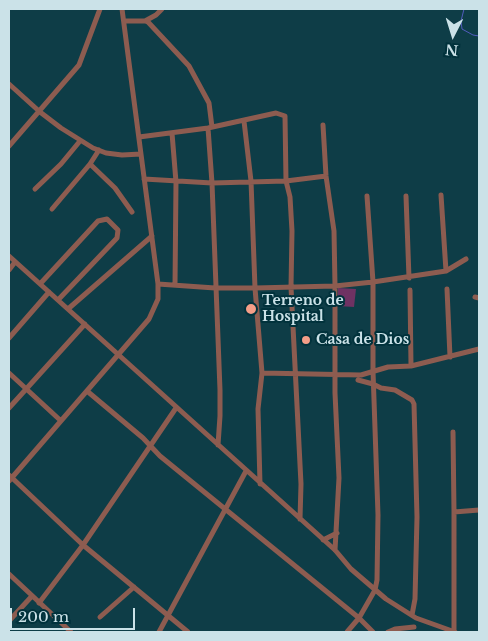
<!DOCTYPE html>
<html>
<head>
<meta charset="utf-8">
<style>
	body { margin:0 }
	#map { position:relative; width:488px; height:641px; overflow:hidden; background:#0e3d47; font-family:"Libre Baskerville",serif }
	canvas { display:block }
	.frame { position:absolute; inset:0; border:10px solid #cbe2e8; pointer-events:none }
	.north { position:absolute; left:428px; top:10px; width:50px; height:50px; -webkit-text-stroke:4px #01323c; paint-order:stroke; rotate:185deg; font-size:14px; font-weight:700; line-height:20px; text-align:center; color:#cbe2e8 }
	.north::after { content:''; display:block; margin:auto; width:18px; height:22px; background:#cbe2e8; clip-path:polygon(50% 0,100% 100%,50% 72%,0 100%) }
	.scale { position:absolute; left:10px; top:608px; width:125px; height:22px; box-sizing:border-box; border:2px solid #cbe2e8; border-top:0; padding-left:6px; font-size:15px; line-height:18px; white-space:nowrap; color:#cbe2e8; -webkit-text-stroke:4px #01323c; paint-order:stroke }
</style>
</head>
<body>
<div id="map">
<canvas width="488" height="641"></canvas>
<div class="frame"></div>
<div class="north">N</div>
<div class="scale">200 m</div>
</div>
<script>
const c = document.querySelector('canvas').getContext('2d');
c.lineJoin = 'round';
function paint(path, color) {
  c.fillStyle = color;
  c.fill(path, 'evenodd');
}
function toPath(rows) {
  const path = new Path2D();
  for (const r of rows) {
    path.moveTo(r[0], r[1]);
    for (let i = 2; i < r.length; i += 2) path.lineTo(r[i], r[i + 1]);
  }
  return path;
}
function strokePath(path, color, width, dash) {
  c.strokeStyle = color;
  c.lineWidth = width;
  c.lineCap = dash ? 'butt' : 'round';
  c.setLineDash(dash || []);
  c.stroke(path);
}
function drawText(font, color, halo, rows, align = 'center') {
  c.font = font + ' "Libre Baskerville",serif';
  c.lineWidth = 4;
  c.setLineDash([]);
  c.textBaseline = 'middle';
  c.strokeStyle = halo;
  c.fillStyle = color;
  for (const [text, x, y, turn = 0] of rows) {
    c.save();
    c.translate(x, y);
    c.rotate((+turn || 0) * Math.PI / 180);
    c.textAlign = isNaN(turn) ? turn : align;
    if (halo) c.strokeText(text, 0, 0);
    c.fillText(text, 0, 0);
    c.restore();
  }
}
const green = toPath([
	[338,288,356,289,354,307,338,306]
]);
const stream = toPath([
	[464,9,461,21,462,29,473,35,479,36]
]);
const minor = toPath([
	[124,21,145,21,148,22,189,66,209,103,212,127],
	[145,21,156,15,162,9],
	[9,84,40,112,61,128,93,148,106,153,122,155,141,154],
	[244,121,251,181,255,288,262,373,258,409,260,484],
	[323,125,326,176,334,231,335,286,335,393,339,478,335,550],
	[208,128,212,183,220,390,220,416,218,445],
	[172,133,176,182,175,285],
	[139,137,208,128,276,113,285,116,286,181,290,197,292,231,291,287,301,484,300,519],
	[9,146,79,65,100,9],
	[90,164,115,188,132,212],
	[144,179,212,183,286,181,326,176],
	[35,189,61,164,80,141],
	[441,195,446,271],
	[367,196,373,282,446,271,466,259],
	[406,196,409,278],
	[52,209,90,164,99,150],
	[9,256,335,550,351,569,386,599,416,618,455,632],
	[9,270,15,262],
	[40,284,98,221,107,219,118,230,117,238,58,300],
	[158,284,215,288,255,288,335,286,373,282,373,371,378,515,377,580,375,590,359,618,347,632],
	[447,289,450,357],
	[410,290,411,366],
	[475,297,479,298],
	[68,309,152,236],
	[9,338,49,292],
	[9,373,60,420],
	[262,373,361,375,388,367,411,366,479,349],
	[358,380,373,384,381,388,395,390,412,400,414,404,417,517,415,599,412,615],
	[87,391,143,438,160,456,359,618,373,632],
	[9,408,85,324],
	[453,432,454,512,454,632],
	[9,475,83,545,188,632],
	[9,481,149,319,158,299,158,284,122,9],
	[454,512,479,510],
	[323,540,337,533],
	[9,574,71,632],
	[39,603,83,545,176,408],
	[100,617,134,587],
	[9,621,32,596],
	[159,632,246,471],
	[388,632,395,629,414,627]
]);
const markers = [
	[251,309,6,"#f49e88"],
	[306,340,5,"#f49e88"]
];
const poiNames = [
	["Terreno de",262,301],
	["Hospital",262,317],
	["Casa de Dios",316,340]
];
paint(green, '#6f3263');
strokePath(stream, '#525cbd', 1);
strokePath(minor, '#8d5c50', 5);
for (const [x, y, r, color] of markers) {
  const dot = new Path2D();
  dot.arc(x, y, r, 0, 2 * Math.PI);
  c.fillStyle = color;
  c.fill(dot);
  strokePath(dot, '#01323c', 2);
}
drawText('bold 14px', '#cbe2e8', '#01323c', poiNames, 'left');
</script>
</body>
</html>
